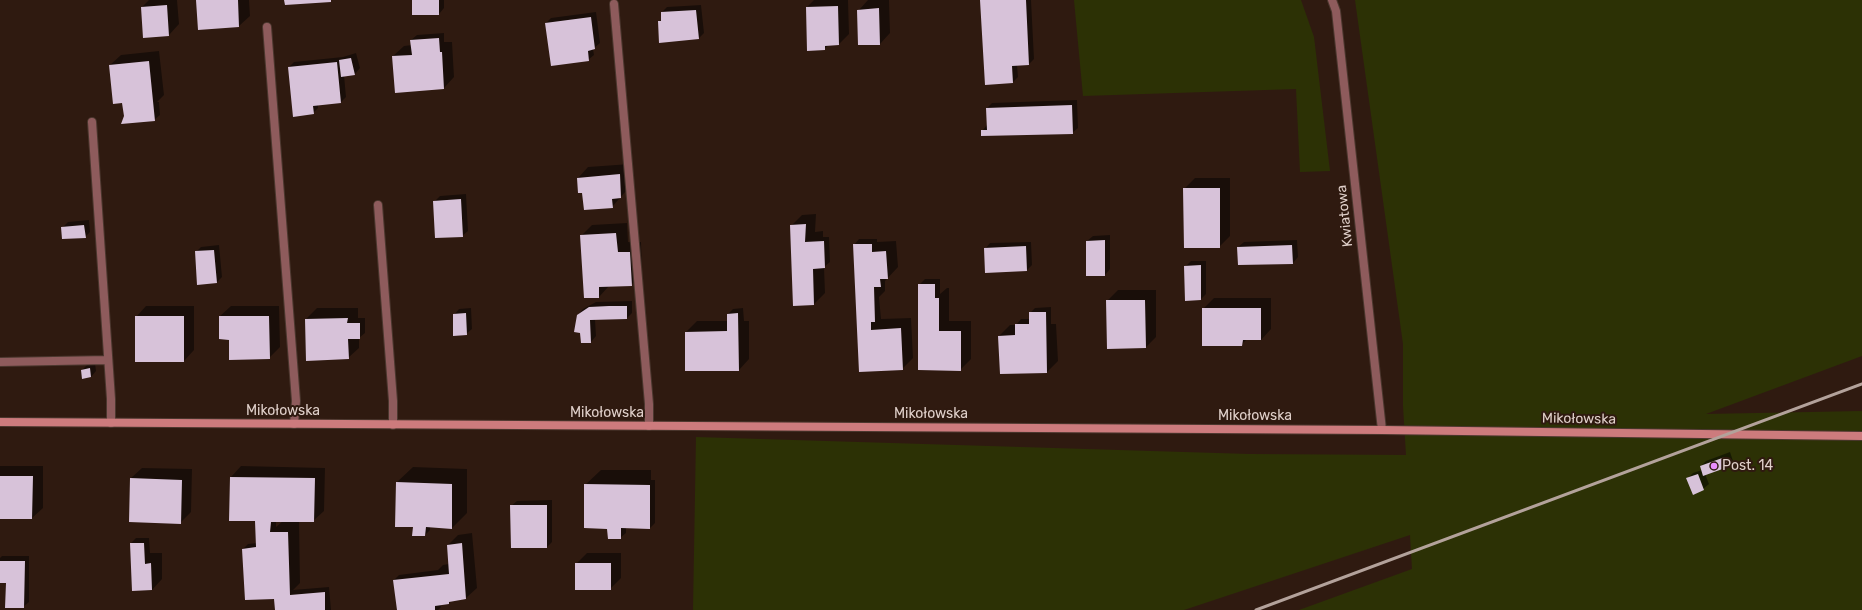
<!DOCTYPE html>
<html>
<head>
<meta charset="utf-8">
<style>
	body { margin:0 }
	canvas { display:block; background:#2f1a10 }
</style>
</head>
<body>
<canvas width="1862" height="610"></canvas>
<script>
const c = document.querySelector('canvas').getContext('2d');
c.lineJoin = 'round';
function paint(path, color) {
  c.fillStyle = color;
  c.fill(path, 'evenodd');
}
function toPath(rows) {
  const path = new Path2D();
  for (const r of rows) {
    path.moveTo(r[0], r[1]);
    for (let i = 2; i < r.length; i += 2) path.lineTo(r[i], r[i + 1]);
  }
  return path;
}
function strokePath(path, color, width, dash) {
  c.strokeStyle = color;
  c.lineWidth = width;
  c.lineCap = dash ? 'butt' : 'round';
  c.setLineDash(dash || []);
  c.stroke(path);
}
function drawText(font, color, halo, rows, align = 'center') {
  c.font = font + ' Rubik,sans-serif';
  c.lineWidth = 4;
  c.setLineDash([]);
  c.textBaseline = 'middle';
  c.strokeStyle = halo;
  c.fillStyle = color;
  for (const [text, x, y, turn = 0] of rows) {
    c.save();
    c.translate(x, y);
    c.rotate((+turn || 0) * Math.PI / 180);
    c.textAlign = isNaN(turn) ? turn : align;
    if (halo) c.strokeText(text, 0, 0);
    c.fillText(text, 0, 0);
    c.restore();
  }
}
const green = toPath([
	[1074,0,1301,0,1314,37,1330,171,1300,172,1296,89,1083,96],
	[1355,0,1862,0,1862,356,1706,414,1862,411,1862,610,1299,610,1412,569,1410,535,1184,610,693,610,696,437,1249,454,1406,455,1403,406,1403,344]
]);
const shadow = toPath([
	[149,0,177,0,179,24,169,35,142,7],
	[197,0,249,0,250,16,239,26],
	[413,0,444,0,444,8,439,14],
	[814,0,848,0,849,34,839,44,829,45,824,49,807,7],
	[868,0,889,0,890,33,880,44,858,11],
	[981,0,1031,0,1034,59,1029,64,1017,65,1018,77,1013,82],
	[701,5,704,33,699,38,659,22,662,19,662,12,667,7],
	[596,12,600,43,593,49,594,55,588,60,546,23,551,18],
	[444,33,444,42,452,42,454,77,444,88,393,56,404,46,412,45,411,40,417,35],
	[159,51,164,95,157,102,159,102,160,115,154,120,125,116,123,102,110,65,121,55],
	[356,53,360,68,355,74,344,75,346,97,341,102,318,104,318,108,313,113,294,115,289,67,294,62,343,57],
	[1077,100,1078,128,1072,133,982,131,987,125,987,108,992,103],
	[630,164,631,178,626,183,626,191,612,207,583,192,579,192,578,178,588,167],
	[1195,178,1230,178,1230,236,1219,247,1184,189],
	[466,194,468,231,462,236,434,202,440,196],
	[816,214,815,232,823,231,823,237,829,237,830,262,824,267,825,293,814,304,794,305,791,226,802,215],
	[89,220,90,232,85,237,62,228,68,222],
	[627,223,628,242,641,242,642,274,631,285,609,286,599,297,581,236,592,225],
	[1110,235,1110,269,1105,275,1087,241,1093,236],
	[859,239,877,239,877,242,896,241,898,267,885,281,885,291,879,297,881,319,911,318,913,358,902,369,860,371,854,245],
	[1297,240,1298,257,1293,263,1239,264,1238,247,1244,242],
	[1031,242,1032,265,1027,270,985,249,990,243],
	[219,245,222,277,217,282,196,252,201,247],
	[1191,261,1206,261,1206,294,1201,299,1186,300,1185,267],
	[925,279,940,279,940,294,947,288,949,288,949,321,971,321,971,359,960,370,919,369,919,285],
	[1118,290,1156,290,1156,337,1146,347,1107,301],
	[1214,298,1271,298,1271,329,1261,340,1247,339,1241,345,1203,309],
	[632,301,632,313,627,318,595,319,596,336,591,342,578,315,583,309,596,302],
	[146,306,194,306,194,350,184,361,136,317],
	[231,306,279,306,280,347,269,358,230,339,220,316],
	[1051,307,1051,324,1056,324,1058,361,1047,372,999,336,1010,325,1016,325,1021,319,1030,319,1030,313,1035,308],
	[317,308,358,308,358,318,365,318,365,333,359,338,359,348,348,358,306,319],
	[471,308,472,329,466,334,454,315,459,309],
	[743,308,744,321,749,321,749,359,739,370,686,332,697,321,728,321,728,314,733,309],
	[95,363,96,371,91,377,82,370,87,365],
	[1730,452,1733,461,1728,466,1705,474,1709,484,1703,489,1687,479,1693,473,1702,470,1701,466,1706,461],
	[0,466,43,466,43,508,32,518,0,518],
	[241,466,325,468,324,511,313,521,299,521,300,583,293,590,329,587,331,610,276,610,275,597,243,549,248,544,257,543,256,520,231,477],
	[276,521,283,521,276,527],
	[413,467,467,469,467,513,452,528,430,527,430,530,425,535,414,526,397,482],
	[142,468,192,469,191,512,180,523,131,478],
	[601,470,651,470,651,480,655,480,655,523,650,528,626,528,626,533,620,538,608,529,585,485],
	[552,500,552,542,547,547,511,506,517,501],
	[472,533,477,588,466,598,452,600,449,603,440,604,441,607,438,610,398,610,394,580,399,575,438,570,443,565,449,564,448,545,458,535],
	[136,538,149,538,150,553,162,553,162,579,152,590,131,543],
	[587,553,621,553,621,578,610,589,576,564],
	[2,556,29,556,29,602,23,607,7,582,0,582,0,558]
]);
const building = toPath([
	[196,0,238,0,239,27,198,30],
	[284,0,331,0,331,2,285,5],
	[412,0,439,0,439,15,412,15],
	[980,0,1026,0,1029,65,1012,66,1013,83,985,85],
	[167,5,169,36,143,38,141,7],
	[838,6,839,45,825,46,825,50,807,51,806,7],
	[879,8,880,45,858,45,857,10],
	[696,10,699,39,659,43,658,21,661,21,661,12],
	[591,17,595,49,588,51,589,61,551,66,545,23],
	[439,38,440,52,442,52,444,89,395,93,392,56,412,55,410,40],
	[351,58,355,75,341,77,339,60],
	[149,61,155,121,121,124,124,116,122,103,113,104,109,65],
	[337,62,341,103,313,106,314,114,293,117,288,67],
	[1072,105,1073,134,981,136,981,130,987,130,986,108],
	[620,174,621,198,612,199,613,208,584,210,582,193,578,193,577,178],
	[1183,188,1220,188,1220,248,1184,248],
	[461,199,463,237,435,238,433,201],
	[806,224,805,242,824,241,825,268,813,269,814,305,793,306,790,225],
	[84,225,86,238,62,239,61,227],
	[616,233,618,252,630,252,632,286,599,287,599,298,584,298,580,235],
	[1105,240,1105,276,1086,276,1086,241],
	[853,244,872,244,872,252,886,251,888,279,880,279,881,287,874,287,875,322,871,322,871,330,901,328,903,370,859,372],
	[1292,245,1293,264,1238,265,1237,247],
	[1026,246,1027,271,985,273,984,248],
	[214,250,217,283,197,285,195,251],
	[1201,265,1201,300,1185,301,1184,266],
	[918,284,935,284,935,298,939,298,939,331,961,331,961,371,918,370],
	[1106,300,1145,300,1146,348,1107,349],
	[609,306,627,306,627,319,590,320,591,343,581,343,580,333,574,332,577,315,589,307],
	[1202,308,1261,308,1261,340,1243,340,1242,346,1202,346],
	[1029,312,1046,312,1047,373,1000,374,998,336,1015,335,1015,324,1029,324],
	[466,313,467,335,453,336,453,314],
	[738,313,739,371,685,371,685,332,727,331,727,314],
	[135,316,184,316,184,362,135,362],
	[219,316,269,316,270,359,229,360,229,340,219,339],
	[348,318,347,323,360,323,360,339,348,339,349,359,306,361,305,319],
	[90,368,91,377,82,379,81,370],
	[1725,457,1728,467,1703,476,1700,466],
	[1698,474,1704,490,1693,495,1686,478],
	[0,476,33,476,32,519,0,519],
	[230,477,315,478,314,522,271,522,270,532,288,532,290,595,325,592,325,610,275,610,274,599,245,600,242,549,256,547,255,521,229,521],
	[130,478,182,480,181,524,129,522],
	[396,482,452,484,452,529,426,527,425,536,412,536,413,527,395,527],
	[584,484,650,485,650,529,621,528,621,539,608,539,607,529,584,528],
	[510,505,547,505,547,548,511,548],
	[130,543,144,543,145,564,151,563,152,590,132,591],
	[462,543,466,599,449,602,449,604,435,606,435,610,397,610,393,580,449,574,447,545],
	[0,561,25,561,24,608,5,608,6,583,0,583],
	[575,563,611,563,611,590,575,590]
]);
const lane = toPath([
	[614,4,649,404,649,426],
	[267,27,296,401,294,424],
	[92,122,111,399,111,423],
	[378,205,393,401,393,425],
	[0,362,108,360]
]);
const street = toPath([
	[1332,0,1336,11,1382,430]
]);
const secondary = toPath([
	[0,422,1382,430,1862,436]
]);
const rail = toPath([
	[1256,610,1862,384]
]);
const markers = [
	[1714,466,4,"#e98dfe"]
];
const streetNames = [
	["Kwiatowa",1345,216,-96],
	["Mikołowska",283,411],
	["Mikołowska",607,413],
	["Mikołowska",931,414],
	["Mikołowska",1255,416],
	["Mikołowska",1579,419,1]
];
const poiNames = [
	["Post. 14",1722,466]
];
paint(green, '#2c3105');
paint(shadow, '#0007');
paint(building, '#d7c2d9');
strokePath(lane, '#4b372e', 10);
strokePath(street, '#4b372e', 10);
strokePath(secondary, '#4b372e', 10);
strokePath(lane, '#8e5b5c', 8);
strokePath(street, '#8e5b5c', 8);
strokePath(secondary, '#cd7b7d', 8);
strokePath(rail, '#b3a29b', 3);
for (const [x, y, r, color] of markers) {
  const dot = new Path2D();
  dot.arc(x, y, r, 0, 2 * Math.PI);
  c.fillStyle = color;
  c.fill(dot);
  strokePath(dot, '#2f1a10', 1.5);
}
drawText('14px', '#dfcfc9', '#2f1a10', streetNames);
drawText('14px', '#dfcfc9', '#2f1a10', poiNames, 'left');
</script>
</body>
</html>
